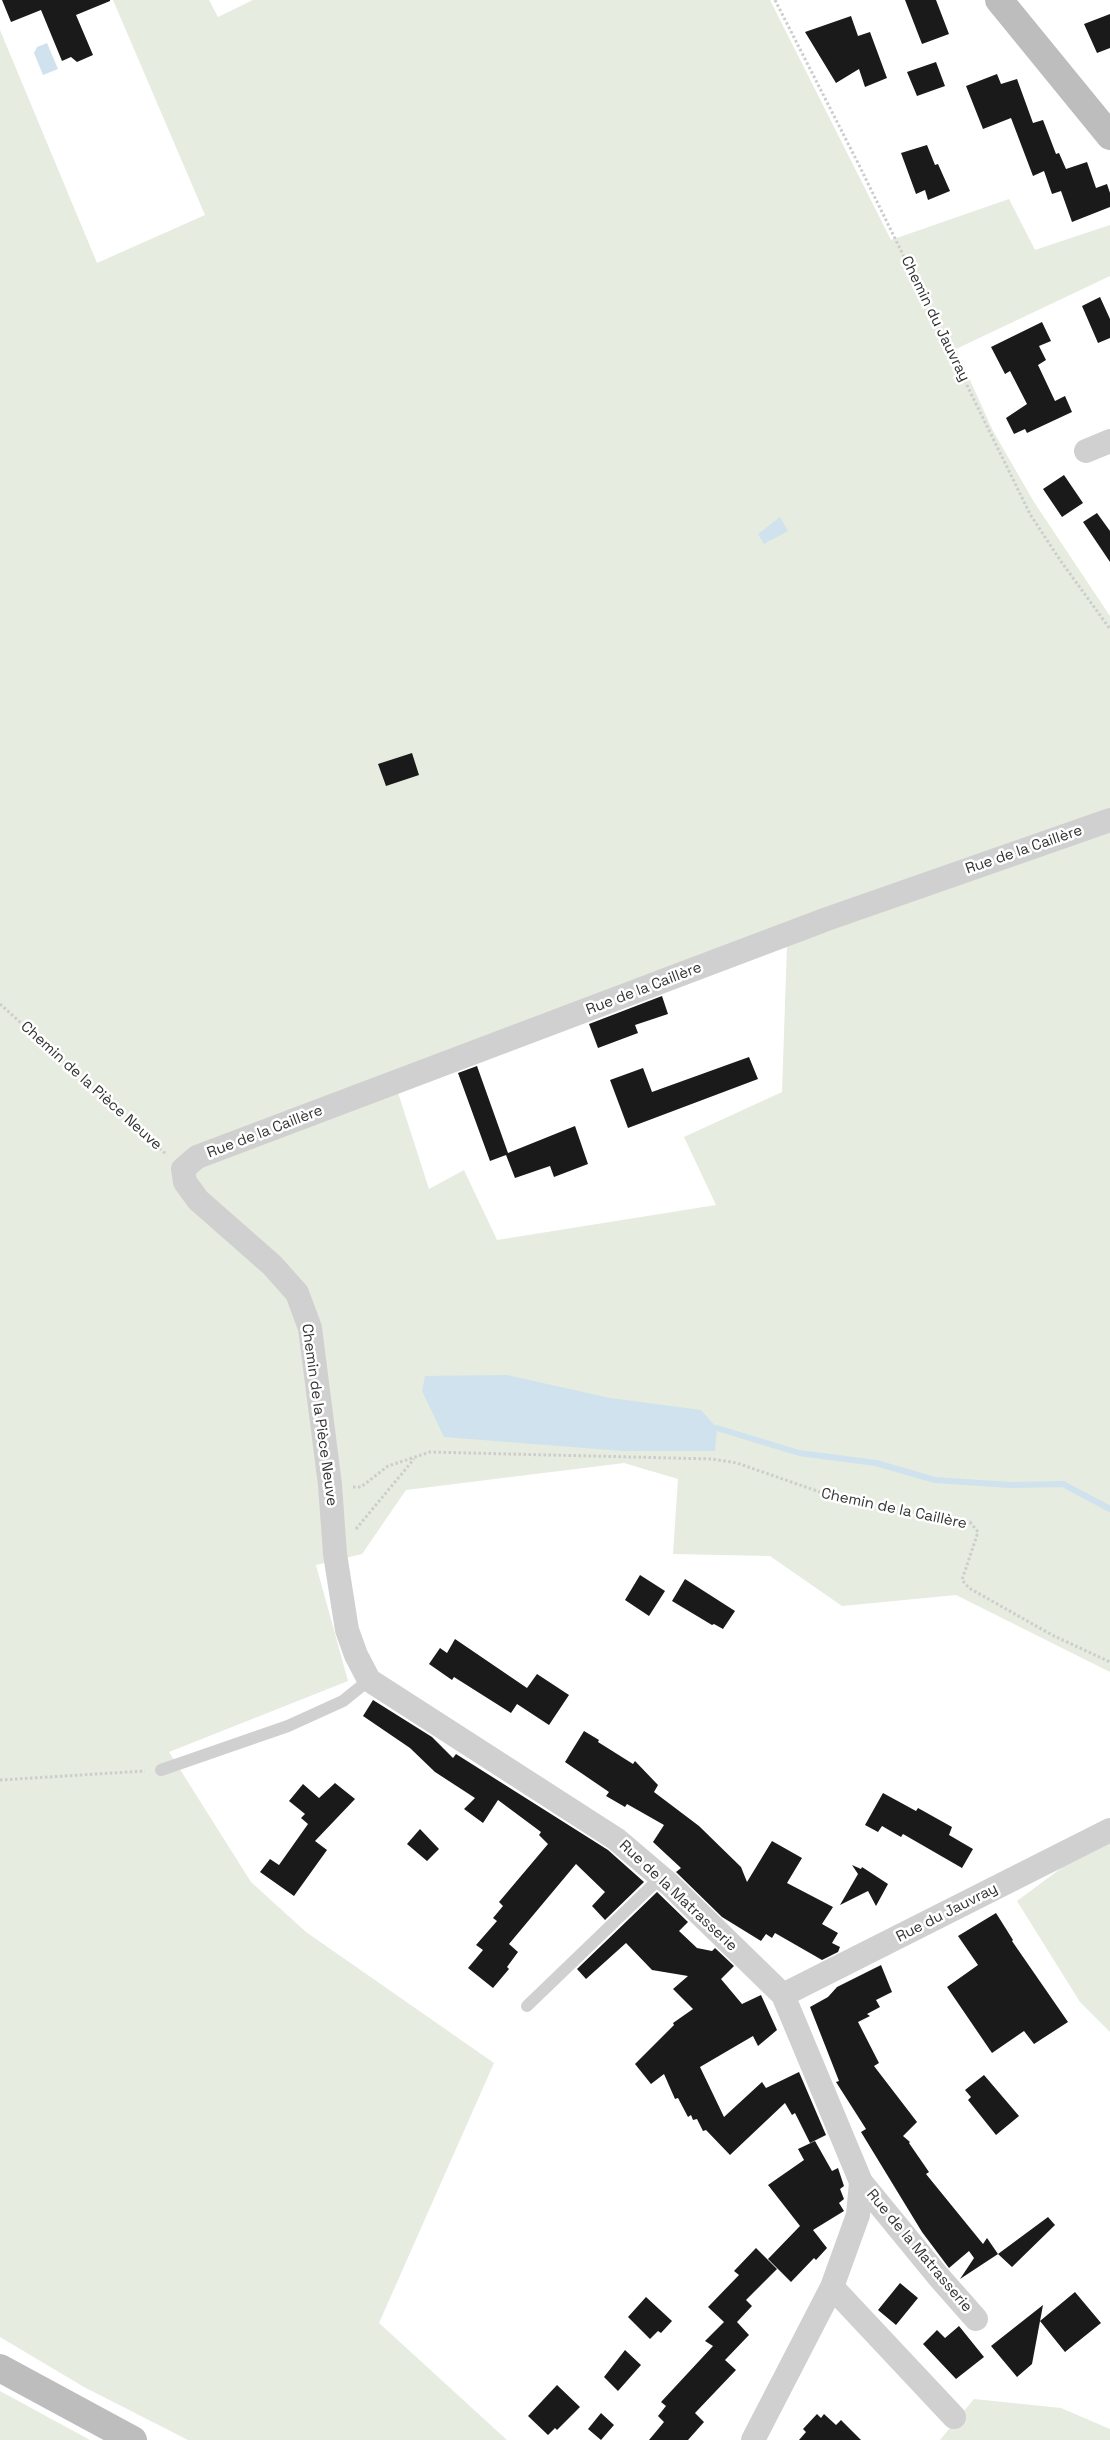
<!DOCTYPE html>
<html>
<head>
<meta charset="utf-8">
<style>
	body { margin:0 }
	canvas { display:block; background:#fff }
</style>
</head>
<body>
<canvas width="1110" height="2440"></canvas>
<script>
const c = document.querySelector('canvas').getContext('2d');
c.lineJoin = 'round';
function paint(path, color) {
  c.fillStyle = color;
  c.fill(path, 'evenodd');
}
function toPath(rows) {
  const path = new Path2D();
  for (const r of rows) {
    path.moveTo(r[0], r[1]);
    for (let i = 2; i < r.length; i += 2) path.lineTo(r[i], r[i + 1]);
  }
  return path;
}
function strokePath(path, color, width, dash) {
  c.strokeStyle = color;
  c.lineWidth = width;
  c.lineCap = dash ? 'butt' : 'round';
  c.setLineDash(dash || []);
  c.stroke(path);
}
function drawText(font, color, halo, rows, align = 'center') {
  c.font = font + ' "Space Grotesk",sans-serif';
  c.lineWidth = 5;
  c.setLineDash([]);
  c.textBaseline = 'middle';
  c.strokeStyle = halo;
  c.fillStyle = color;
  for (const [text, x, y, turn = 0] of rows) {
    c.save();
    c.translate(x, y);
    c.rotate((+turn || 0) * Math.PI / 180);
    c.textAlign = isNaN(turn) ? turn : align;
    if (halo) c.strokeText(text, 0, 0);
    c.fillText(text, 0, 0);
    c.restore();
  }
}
const green = toPath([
	[113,0,209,0,218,17,253,0,770,0,891,240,1009,199,1035,250,1110,225,1110,276,956,349,993,431,1034,502,1110,616,1110,1672,956,1595,842,1606,770,1556,673,1554,678,1479,624,1463,406,1490,362,1554,316,1565,348,1681,169,1752,251,1882,306,1932,494,2063,379,2323,507,2440,188,2440,84,2387,0,2337,0,30,97,263,205,215],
	[787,945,782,1092,684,1137,716,1205,497,1240,464,1170,429,1189,392,1074],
	[1110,1832,1110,2032,1080,2002,1017,1901],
	[0,2391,90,2440,0,2440],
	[974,2399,1061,2408,1110,2429,1110,2440,940,2440]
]);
const water = toPath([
	[47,43,58,69,43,75,34,53,37,47],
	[780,517,788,531,764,544,758,534],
	[507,1375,610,1398,701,1410,717,1428,715,1451,623,1451,444,1437,422,1391,425,1376]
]);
const stream = toPath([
	[717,1428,799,1453,876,1463,935,1480,1010,1485,1063,1484,1110,1509]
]);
const building = toPath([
	[2,0,110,0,110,1,76,15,93,55,77,62,71,57,62,61,41,10,11,22],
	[905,0,936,0,949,34,922,44],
	[1110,14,1110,48,1097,53,1084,24],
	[851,16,858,36,870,32,887,78,865,87,859,69,836,83,805,32],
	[936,62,945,86,917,96,907,72],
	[997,74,1001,84,1017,79,1033,123,1043,120,1056,154,1059,153,1066,169,1087,162,1096,188,1107,184,1110,193,1110,207,1072,222,1061,191,1052,194,1044,171,1033,176,1011,118,983,129,966,86],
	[927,145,935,165,938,164,950,191,928,200,925,190,916,194,901,153],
	[1100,297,1110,319,1110,338,1098,343,1082,306],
	[1042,322,1051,341,1039,346,1046,360,1038,365,1055,401,1065,396,1072,412,1027,433,1025,429,1014,434,1006,418,1027,404,1010,371,1005,374,991,347],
	[1064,475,1083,503,1062,517,1043,489],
	[1097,513,1110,531,1110,562,1083,522],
	[412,753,419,775,386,786,378,764],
	[662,996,668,1014,635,1025,638,1033,598,1048,589,1024],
	[749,1057,758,1079,628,1128,610,1080,643,1068,652,1092],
	[477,1066,508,1153,575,1126,588,1164,554,1177,550,1166,515,1178,506,1155,490,1161,458,1073],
	[640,1575,665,1591,649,1616,625,1600],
	[685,1579,735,1611,723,1629,714,1624,712,1625,672,1601],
	[455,1639,527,1688,537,1674,569,1695,549,1725,517,1704,511,1713,454,1677,452,1680,429,1664,440,1648,447,1653],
	[373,1700,432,1737,453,1758,456,1754,608,1850,644,1882,605,1920,592,1906,605,1892,576,1864,509,1944,518,1952,507,1967,509,1969,493,1988,468,1968,483,1950,476,1945,497,1921,493,1918,503,1906,499,1902,548,1844,539,1835,541,1832,498,1800,483,1823,464,1809,475,1798,435,1772,410,1748,363,1716],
	[584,1731,599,1740,598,1742,633,1764,635,1761,658,1785,654,1792,699,1826,741,1867,747,1882,772,1841,802,1858,787,1883,833,1907,822,1924,838,1933,832,1943,840,1947,838,1952,822,1960,775,1933,772,1938,766,1934,761,1941,722,1917,676,1872,681,1868,653,1842,664,1825,627,1804,625,1807,606,1796,609,1792,565,1762],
	[335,1783,355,1799,315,1841,327,1850,294,1896,260,1872,270,1859,279,1865,308,1824,301,1818,305,1814,289,1801,303,1784,319,1798],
	[883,1793,916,1811,918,1808,952,1827,949,1835,973,1849,962,1868,903,1834,901,1837,882,1826,878,1832,865,1825],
	[420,1829,439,1849,427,1861,407,1844],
	[852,1865,861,1869,862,1867,888,1884,876,1906,868,1891,840,1905,858,1874],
	[657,1892,688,1922,679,1931,697,1948,712,1951,715,1948,734,1966,721,1979,742,2004,761,1995,777,2030,758,2046,753,2036,700,2067,724,2117,762,2082,766,2088,799,2072,826,2135,810,2143,795,2113,792,2115,785,2103,730,2155,706,2130,703,2131,697,2119,693,2120,691,2115,688,2117,678,2098,675,2099,664,2074,651,2084,635,2064,674,2025,673,2023,693,2009,673,1989,688,1976,652,1970,626,1943,586,1979,577,1969],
	[996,1913,1013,1940,1012,1941,1068,2022,1034,2044,1024,2031,992,2053,947,1987,978,1965,958,1936],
	[881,1965,892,1992,876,2000,880,2007,867,2014,870,2016,858,2022,879,2063,874,2066,917,2122,903,2136,910,2142,909,2143,929,2172,926,2174,983,2244,987,2238,998,2254,960,2279,974,2258,969,2251,949,2268,922,2232,861,2132,866,2129,836,2082,839,2081,810,2007,828,1997,837,1987],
	[984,2075,1019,2116,996,2135,968,2100,971,2097,965,2090],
	[815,2141,832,2171,838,2168,844,2186,840,2189,844,2199,839,2203,844,2211,813,2230,827,2248,816,2260,814,2258,791,2282,768,2259,800,2226,768,2185,804,2160,798,2149],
	[1048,2217,1055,2225,1012,2267,998,2254],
	[756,2248,777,2269,746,2300,752,2306,737,2322,749,2335,725,2360,736,2370,695,2413,704,2422,688,2440,649,2440,664,2422,658,2416,666,2406,661,2402,713,2346,705,2341,724,2322,708,2307,739,2275,734,2271],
	[900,2283,918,2298,896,2325,878,2310],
	[1075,2292,1101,2323,1065,2352,1040,2321],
	[646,2297,672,2321,661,2333,658,2331,650,2339,628,2317],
	[1043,2305,1032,2364,1017,2377,991,2346],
	[959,2326,984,2357,956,2379,923,2344,937,2330,945,2338],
	[625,2350,641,2365,618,2391,604,2377],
	[557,2385,580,2407,557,2430,555,2428,548,2435,528,2416],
	[601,2413,614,2425,601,2440,588,2429],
	[817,2414,821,2418,824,2414,836,2425,841,2420,861,2440,799,2440,806,2432,803,2429]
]);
const path = toPath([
	[775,0,859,165,1030,514,1060,560,1110,629],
	[0,1004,167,1155],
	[353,1487,361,1487,388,1466,430,1452,712,1459,737,1463,840,1499,970,1522,978,1532,962,1580,969,1588,1052,1635,1110,1662],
	[356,1529,414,1459],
	[0,1780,145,1771]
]);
const lane = toPath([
	[161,1770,288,1726,343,1701,369,1680],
	[527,2006,661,1877]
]);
const street = toPath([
	[1086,451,1110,441],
	[783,1995,1110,1830],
	[832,2287,954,2417],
	[976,2319,938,2276,861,2182,783,1995,669,1884,616,1839,369,1680,356,1655,347,1630,335,1554,330,1485,310,1328,297,1293,272,1265,198,1200,185,1182,183,1169,197,1157,827,919,1110,820],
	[753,2440,832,2287,858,2215,861,2182]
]);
const secondary = toPath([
	[999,0,1110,136],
	[0,2368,133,2440]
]);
const streetNames = [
	["Chemin du Jauvray",935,319,64],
	["Rue de la Caillère",1024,850,-19],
	["Rue de la Caillère",644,989,-21],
	["Chemin de la Pièce Neuve",91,1086,42],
	["Rue de la Caillère",265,1132,-21],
	["Chemin de la Pièce Neuve",319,1415,82],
	["Chemin de la Caillère",894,1509,12],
	["Rue de la Matrasserie",678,1896,43],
	["Rue du Jauvray",947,1913,-27],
	["Rue de la Matrasserie",919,2251,50]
];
paint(green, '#e6ecdf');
paint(water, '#cfe2ee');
strokePath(stream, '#cfe2ee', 6);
paint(building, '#1a1a1a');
strokePath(path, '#cdcdcd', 3, [2.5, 2.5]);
strokePath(lane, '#d0d0d0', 12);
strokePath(street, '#d0d0d0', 24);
strokePath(secondary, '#bdbdbd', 28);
drawText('15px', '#333', '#fff', streetNames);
</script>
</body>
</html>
